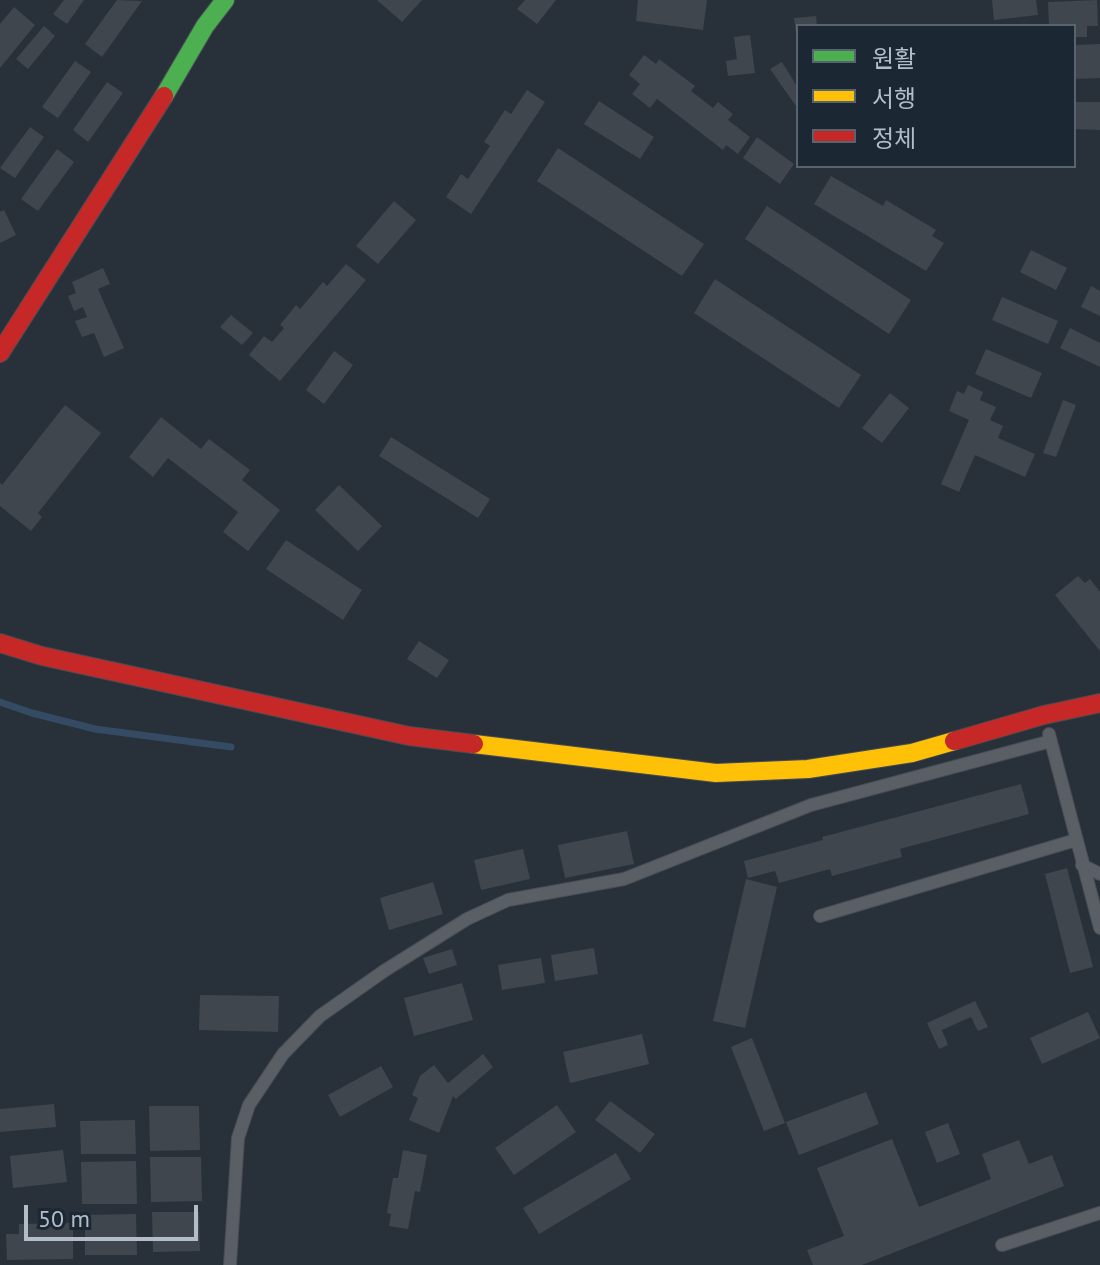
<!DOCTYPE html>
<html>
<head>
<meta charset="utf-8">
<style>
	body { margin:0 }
	#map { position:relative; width:1100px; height:1265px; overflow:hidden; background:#283139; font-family:"PT Sans","Noto Sans KR",sans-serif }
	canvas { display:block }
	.legend { position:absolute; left:796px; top:24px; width:280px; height:144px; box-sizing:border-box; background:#1c2734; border:2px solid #586370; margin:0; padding:10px 14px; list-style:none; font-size:24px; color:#b3bdca }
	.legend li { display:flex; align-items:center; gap:16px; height:40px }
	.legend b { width:40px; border:2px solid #586370 }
	.scale { position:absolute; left:24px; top:1205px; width:174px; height:36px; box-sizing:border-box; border:4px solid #b3bdca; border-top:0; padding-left:10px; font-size:24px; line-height:28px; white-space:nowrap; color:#b3bdca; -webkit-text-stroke:6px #1c2734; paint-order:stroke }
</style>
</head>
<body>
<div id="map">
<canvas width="1100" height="1265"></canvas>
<ul class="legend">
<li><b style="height:10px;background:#4caf50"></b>원활</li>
<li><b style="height:10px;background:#ffc107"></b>서행</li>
<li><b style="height:10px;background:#c62828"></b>정체</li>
</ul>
<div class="scale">50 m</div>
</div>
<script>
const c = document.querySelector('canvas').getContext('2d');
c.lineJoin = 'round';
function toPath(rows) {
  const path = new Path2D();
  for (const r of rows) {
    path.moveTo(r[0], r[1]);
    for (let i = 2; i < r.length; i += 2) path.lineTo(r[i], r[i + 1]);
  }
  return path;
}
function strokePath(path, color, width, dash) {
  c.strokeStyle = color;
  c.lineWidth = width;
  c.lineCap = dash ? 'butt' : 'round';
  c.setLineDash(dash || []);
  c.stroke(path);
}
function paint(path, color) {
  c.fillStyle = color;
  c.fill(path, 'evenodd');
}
const stream = toPath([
	[0,702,32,713,95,729,231,747]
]);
const building = toPath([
	[64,0,84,0,67,24,53,14],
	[117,0,142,1,102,57,85,44],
	[377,0,422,0,402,22],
	[525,0,556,0,537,24,517,9],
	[638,0,707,0,703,30,636,21],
	[992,0,1036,0,1038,15,994,20],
	[1097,0,1098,26,1087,26,1087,37,1074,37,1074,26,1049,26,1048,2],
	[14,7,35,25,0,68,0,24],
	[816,16,817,26,798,26,796,33,794,18],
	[44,26,55,36,28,69,16,59],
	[750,35,755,73,728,76,726,61,737,59,734,37],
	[1100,44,1100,78,1074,79,1074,45],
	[644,55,656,64,659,59,695,86,691,91,713,108,718,102,733,114,728,120,750,137,738,154,726,145,723,150,657,99,650,108,632,94,640,84,629,75],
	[75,61,91,72,58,118,42,107],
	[782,62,798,88,798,109,770,69],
	[107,82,123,93,88,142,73,130],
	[527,90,545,102,471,214,446,197,461,174,468,179,490,146,484,142,505,110,511,114],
	[599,101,654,137,640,159,584,124],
	[1074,102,1100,102,1100,130,1074,129],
	[30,127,44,137,15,178,0,168],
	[757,137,794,164,780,184,743,158],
	[558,148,704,244,682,276,537,181],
	[57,149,74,162,38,211,21,199],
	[831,176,883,206,886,200,936,230,932,236,944,243,926,271,814,204],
	[394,201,416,220,378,264,356,246],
	[767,206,911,300,889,334,745,239],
	[4,210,16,235,0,243,0,212],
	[1031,250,1067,268,1056,290,1020,272],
	[346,264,366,280,280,381,249,355,264,336,272,342,284,328,280,325,296,305,300,309,323,282,327,286],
	[103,268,110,284,98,289,124,348,104,357,94,333,82,337,75,321,87,317,83,307,74,311,68,296,76,293,72,282],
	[715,279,861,375,839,408,694,313],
	[1091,286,1100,291,1100,316,1081,307],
	[1002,297,1058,321,1048,344,992,320],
	[231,315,253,333,242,345,220,327],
	[1070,328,1100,343,1100,367,1060,348],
	[986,349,1042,373,1031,398,975,374],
	[334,351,353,365,324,404,306,390],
	[968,385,983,392,980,400,996,407,990,420,1003,426,998,438,1035,454,1025,477,975,455,959,492,941,484,969,420,949,411,957,391,964,394],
	[890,393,909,408,882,443,862,428],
	[1063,400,1076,405,1056,457,1043,453],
	[65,405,101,433,38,513,42,517,31,531,0,506,0,483,2,485],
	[161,417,201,449,209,439,250,470,242,480,280,510,248,551,223,532,238,512,168,458,153,477,129,457],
	[391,437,490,499,478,518,379,456],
	[339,485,382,526,358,551,315,510],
	[286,540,362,590,343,620,266,569],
	[1078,576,1085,583,1090,579,1100,592,1100,651,1055,595],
	[419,641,449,660,437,678,407,659],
	[1021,784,1029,814,900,849,902,857,832,876,830,869,779,883,775,871,748,878,744,861,823,840,822,837],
	[627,831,634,864,565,878,558,845],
	[523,849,530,879,481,890,474,860],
	[1067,868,1093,967,1070,973,1045,874],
	[746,879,777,887,745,1028,713,1021],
	[433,882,443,914,389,930,380,898],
	[594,948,598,974,555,981,551,955],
	[452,949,457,965,429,974,423,958],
	[541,958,545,983,502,990,498,965],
	[462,983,473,1020,414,1036,404,998],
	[200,995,279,996,278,1032,199,1030],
	[975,1001,988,1027,978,1031,971,1017,942,1030,948,1045,939,1049,927,1023],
	[1088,1012,1100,1038,1042,1064,1030,1038],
	[642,1034,649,1064,570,1083,563,1052],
	[752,1038,785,1123,764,1131,731,1047],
	[483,1054,493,1067,456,1099,453,1096,439,1133,409,1120,418,1098,412,1095,420,1076,434,1065,448,1083],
	[381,1066,393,1087,340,1117,328,1095],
	[866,1092,879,1124,799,1155,786,1122],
	[610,1101,655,1134,640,1153,595,1120],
	[54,1104,56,1127,0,1132,0,1109],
	[557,1105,576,1132,514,1175,495,1148],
	[149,1106,199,1106,200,1150,150,1151],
	[135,1120,136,1154,81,1154,80,1121],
	[948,1123,960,1154,937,1163,925,1132],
	[892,1139,919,1207,991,1179,982,1154,1019,1140,1029,1164,1052,1155,1064,1186,862,1265,813,1265,807,1250,844,1236,817,1168],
	[63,1150,67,1182,13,1188,10,1156],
	[403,1150,427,1155,420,1192,415,1191,408,1229,389,1226,391,1214,387,1213,393,1178,398,1178],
	[616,1153,631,1179,539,1234,523,1208],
	[150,1157,201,1157,202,1201,151,1202],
	[136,1161,137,1204,82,1204,81,1162],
	[152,1212,199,1212,200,1251,153,1252],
	[136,1214,137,1255,85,1255,85,1215],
	[73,1223,73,1259,7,1260,6,1234,19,1234,19,1224]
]);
const lane = toPath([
	[1049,734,1100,928],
	[1082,865,1100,874],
	[820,916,1076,840],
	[1002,1245,1100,1213],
	[230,1265,238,1138,249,1105,283,1054,320,1016,384,971,467,919,508,900,624,879,811,805,1051,741]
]);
const fast = toPath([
	[164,96,205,26,225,0]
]);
const slow = toPath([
	[474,744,716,773,808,769,912,753,954,741]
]);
const jam = toPath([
	[0,353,164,96],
	[0,643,42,656,409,736,474,744],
	[954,741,1044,715,1100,703]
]);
strokePath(stream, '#344b63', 7);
paint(building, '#3f464d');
strokePath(lane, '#474d53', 14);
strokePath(fast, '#474d53', 20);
strokePath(slow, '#474d53', 20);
strokePath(jam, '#474d53', 20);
strokePath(lane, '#5a5f66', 12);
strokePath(fast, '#4caf50', 18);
strokePath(slow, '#ffc107', 18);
strokePath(jam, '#c62828', 18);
</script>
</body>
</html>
